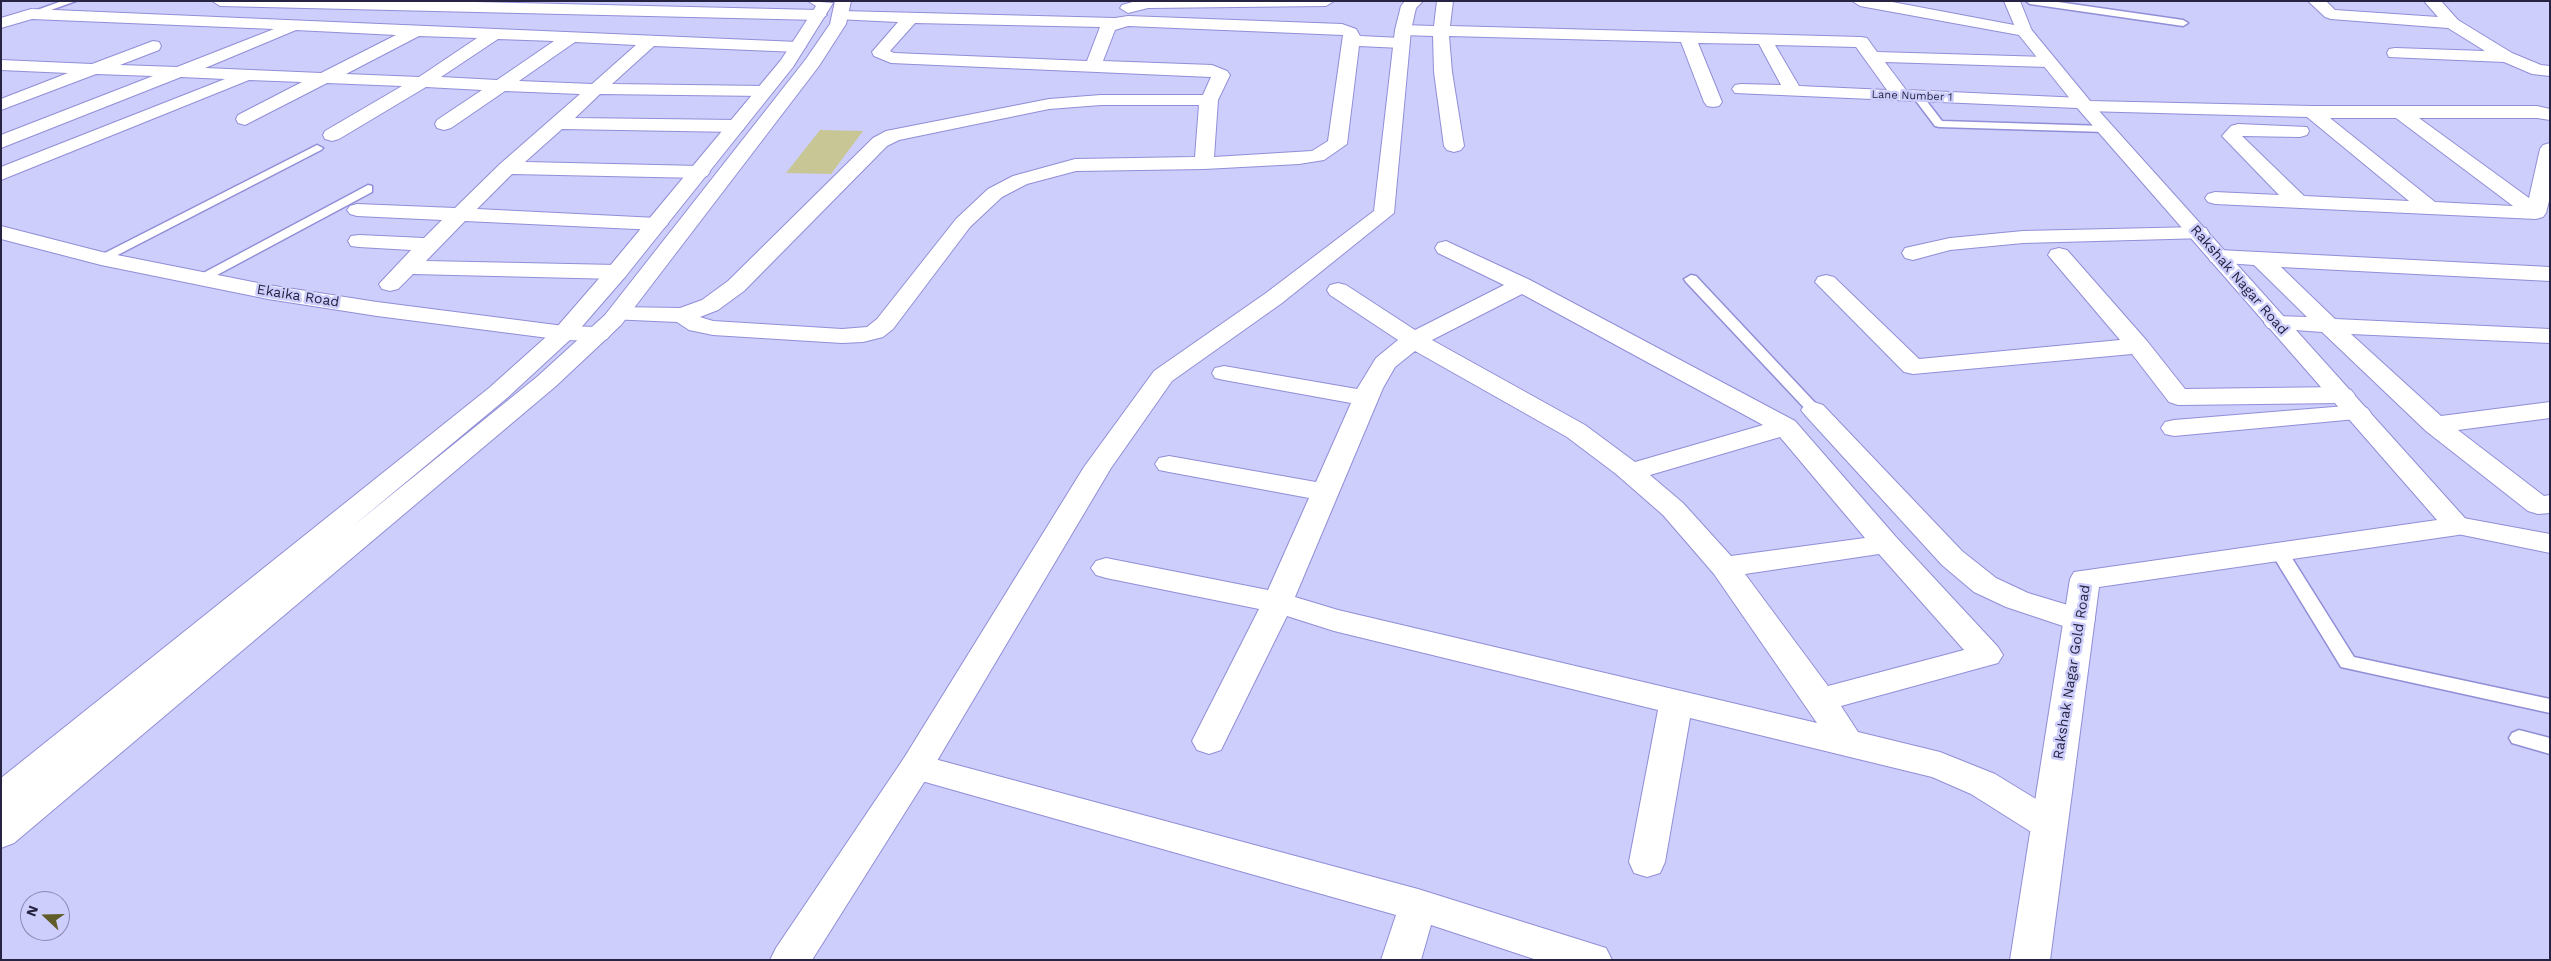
<!DOCTYPE html>
<html>
<head>
<meta charset="utf-8">
<style>
	body { margin:0 }
	#map { position:relative; width:2551px; height:961px; overflow:hidden; background:#cdcefc; font-family:"Work Sans",sans-serif }
	canvas { display:block }
	.frame { position:absolute; inset:0; border:2px solid #262442; pointer-events:none }
	.north { position:absolute; left:20px; top:891px; width:50px; height:50px; box-sizing:border-box; background:#cdcefc; border:1px solid #8a8ab2; border-radius:50%; rotate:291deg; font-size:14px; font-weight:700; line-height:20px; text-align:center; color:#262442 }
	.north::after { content:''; display:block; margin:auto; width:18px; height:22px; background:#615d2a; clip-path:polygon(50% 0,100% 100%,50% 72%,0 100%) }
</style>
</head>
<body>
<div id="map">
<canvas width="2551" height="961"></canvas>
<div class="frame"></div>
<div class="north">N</div>
</div>
<script>
const c = document.querySelector('canvas').getContext('2d');
c.lineJoin = 'round';
function paint(path, color) {
  c.fillStyle = color;
  c.fill(path, 'evenodd');
}
function toPath(rows) {
  const path = new Path2D();
  for (const r of rows) {
    path.moveTo(r[0], r[1]);
    for (let i = 2; i < r.length; i += 2) path.lineTo(r[i], r[i + 1]);
  }
  return path;
}
function strokePath(path, color, width, dash) {
  c.strokeStyle = color;
  c.lineWidth = width;
  c.lineCap = dash ? 'butt' : 'round';
  c.setLineDash(dash || []);
  c.stroke(path);
}
function drawText(font, color, halo, rows, align = 'center') {
  c.font = font + ' "Work Sans",sans-serif';
  c.lineWidth = 5;
  c.setLineDash([]);
  c.textBaseline = 'middle';
  c.strokeStyle = halo;
  c.fillStyle = color;
  for (const [text, x, y, turn = 0] of rows) {
    c.save();
    c.translate(x, y);
    c.rotate((+turn || 0) * Math.PI / 180);
    c.textAlign = isNaN(turn) ? turn : align;
    if (halo) c.strokeText(text, 0, 0);
    c.fillText(text, 0, 0);
    c.restore();
  }
}
const green = toPath([
	[820,130,863,131,831,174,786,173]
]);
const service = toPath([
	[62,1,76,1,34,16,26,14,62,1],
	[2026,1,2051,1,2183,20,2188,23,2183,26,2030,4,2026,1],
	[1918,94,1922,95,1942,121,2105,126,2111,129,2105,132,1939,127,1935,126,1913,97,1918,94],
	[317,145,323,148,321,150,106,261,101,262,95,258,317,145],
	[368,185,372,186,372,192,204,282,199,283,192,279,368,185],
	[1691,275,1696,276,1819,407,1822,410,1819,413,1809,413,1686,282,1684,279,1691,275],
	[2279,545,2285,547,2354,657,2550,699,2550,713,2341,667,2270,551,2273,547,2279,545],
	[2519,730,2550,738,2550,754,2512,743,2509,738,2512,733,2519,730]
]);
const minor = toPath([
	[212,1,432,1,819,10,827,15,819,20,220,6,212,1],
	[1136,1,1334,1,1326,6,1148,8,1128,13,1120,8,1122,5,1136,1],
	[1437,1,1453,1,1450,26,1861,37,1867,38,1877,52,2047,57,2053,58,2056,62,2053,66,2047,67,1885,62,1906,90,2082,98,2089,101,2312,106,2537,106,2550,109,2550,120,2537,118,2419,118,2529,198,2540,149,2543,145,2550,143,2550,197,2546,213,2543,217,2536,219,2215,204,2208,202,2205,198,2208,194,2215,192,2279,195,2222,136,2231,126,2238,124,2307,127,2309,131,2307,135,2300,137,2242,136,2304,196,2409,201,2307,117,2085,111,2077,108,1735,93,1732,89,1735,85,1741,84,1781,85,1759,44,1698,43,1722,102,1719,106,1713,107,1707,106,1704,102,1681,42,1449,36,1452,72,1464,146,1461,150,1454,152,1447,150,1444,146,1434,72,1433,36,1403,35,1395,30,1403,25,1434,26,1437,1],
	[1775,45,1856,47,1887,90,1799,86,1775,45],
	[2330,118,2396,118,2513,206,2435,202,2330,118],
	[2004,1,2020,1,2032,31,2030,34,2018,34,2004,1],
	[2308,1,2326,1,2335,10,2438,17,2424,1,2441,1,2458,20,2512,53,2541,65,2550,66,2550,76,2532,74,2504,62,2389,57,2387,53,2389,49,2395,48,2485,51,2448,28,2331,19,2325,17,2308,1],
	[31,9,798,42,806,47,798,52,654,46,612,84,764,86,770,87,773,91,770,95,764,96,600,94,575,118,736,120,743,122,745,126,743,130,736,132,562,129,525,162,700,166,707,168,710,172,707,176,700,178,512,174,477,209,657,218,664,220,668,224,664,228,657,230,465,221,426,261,617,265,625,267,628,272,625,277,617,279,413,274,398,289,390,291,382,289,379,284,411,250,359,247,351,246,348,241,351,236,359,235,424,238,442,220,357,216,350,214,347,210,350,206,357,204,455,208,500,164,580,94,505,91,451,128,444,130,437,128,435,124,437,120,482,90,426,87,339,139,332,141,325,139,323,135,325,131,402,86,327,83,245,125,238,123,236,119,238,115,302,82,249,80,1,180,1,167,225,79,181,77,1,148,1,135,153,76,96,74,1,110,1,99,68,73,1,70,1,60,92,64,153,41,159,42,161,46,159,50,120,65,177,67,274,29,32,19,1,28,1,18,31,9],
	[296,30,396,35,321,73,205,68,296,30],
	[419,36,477,38,419,77,346,74,419,36],
	[498,39,554,41,497,80,441,77,498,39],
	[575,42,636,45,592,84,519,81,575,42],
	[842,11,1115,18,1128,16,1342,24,1356,29,1360,36,1401,38,1409,43,1401,48,1359,46,1347,144,1324,160,1299,164,1204,169,1076,171,1027,184,1002,197,970,227,893,329,883,337,863,342,842,343,713,335,689,330,677,322,610,319,606,314,610,309,618,307,680,308,702,300,728,281,873,138,886,131,1049,99,1101,95,1203,95,1211,77,891,63,874,56,872,52,898,22,836,19,834,16,842,11],
	[915,23,1100,27,1087,61,894,53,890,51,915,23],
	[1128,26,1343,35,1328,141,1312,151,1214,157,1218,100,1230,75,1227,71,1212,65,1103,61,1115,30,1128,26],
	[1101,105,1199,105,1195,157,1075,159,1013,176,988,189,956,219,877,319,867,327,842,329,713,321,700,317,718,310,744,291,887,146,899,140,1049,109,1101,105],
	[1,226,102,252,268,285,377,302,564,326,599,327,607,329,611,334,607,339,599,341,564,340,377,316,268,299,101,265,1,239,1,226],
	[2198,227,2206,228,2209,233,2206,238,2023,243,1950,250,1913,260,1905,258,1902,253,1905,248,1950,238,2023,231,2198,227],
	[1446,241,1530,280,1795,421,1896,537,1998,647,2003,655,1998,663,1841,706,1858,732,1940,752,1995,774,2062,815,2067,825,2062,835,2049,840,2036,835,1971,794,1932,777,1690,718,1665,862,1660,873,1647,877,1634,873,1629,862,1658,710,1334,631,1287,616,1221,750,1209,754,1197,750,1192,741,1259,609,1106,578,1096,575,1091,568,1096,561,1106,558,1268,590,1309,498,1169,472,1159,470,1155,464,1159,458,1169,456,1316,482,1351,403,1224,380,1215,378,1212,373,1215,368,1224,366,1357,389,1376,358,1398,340,1330,295,1327,290,1330,285,1338,283,1346,285,1415,330,1504,285,1438,253,1435,248,1438,243,1446,241],
	[1522,294,1763,425,1635,462,1585,425,1432,340,1522,294],
	[1415,351,1567,437,1616,474,1663,515,1714,574,1817,723,1338,610,1295,597,1383,388,1395,367,1415,351],
	[1780,437,1865,538,1731,556,1683,503,1650,475,1780,437],
	[1879,554,1964,650,1828,686,1745,574,1879,554],
	[2059,248,2067,250,2147,341,2185,389,2342,387,2351,390,2355,395,2351,400,2342,403,2178,405,2169,402,2132,354,1913,374,1904,372,1815,282,1818,277,1826,275,1834,277,1919,359,2120,340,2048,255,2051,250,2059,248],
	[2219,250,2550,267,2550,281,2281,267,2335,319,2550,329,2550,343,2351,334,2441,416,2550,402,2550,418,2458,430,2544,496,2550,495,2550,513,2538,514,2528,511,2426,431,2322,332,2268,328,2264,323,2268,318,2276,316,2307,317,2254,265,2211,262,2208,257,2211,252,2219,250],
	[1814,402,1823,405,1962,551,1996,578,2028,593,2091,612,2095,620,2091,628,2080,631,2069,628,2006,607,1974,592,1942,565,1805,415,1801,410,1805,405,1814,402],
	[2358,405,2367,408,2371,413,2367,418,2174,436,2165,434,2161,428,2165,422,2174,420,2358,405],
	[2458,517,2550,534,2550,553,2448,532,2444,526,2448,520,2458,517],
	[916,754,1418,889,1606,948,1612,960,1537,960,1431,925,1421,960,1381,960,1396,915,904,776,899,767,904,758,916,754]
]);
const tertiary = toPath([
	[808,1,833,3,793,67,625,277,572,338,507,398,353,526,538,376,605,315,806,59,830,24,835,1,851,1,846,24,819,66,621,325,556,386,14,843,1,848,1,778,489,388,556,328,609,267,781,60,816,6,808,1],
	[1405,1,1423,1,1416,8,1411,30,1394,213,1282,303,1172,381,1111,468,928,776,812,960,770,960,776,948,904,758,1084,467,1154,371,1266,293,1374,211,1395,30,1401,6,1405,1],
	[1852,1,1887,1,2030,28,2091,102,2472,526,2468,532,2458,535,2099,587,2050,960,2010,960,2070,579,2074,572,2437,520,2079,110,2019,35,1860,6,1852,1]
]);
const farStreetnames = [
	["Lane Number 1",1912,96,2]
];
const streetNames = [
	["Rakshak Nagar Road",2239,280,49],
	["Ekaika Road",298,296,9],
	["Rakshak Nagar Gold Road",2072,672,-81]
];
paint(green, '#c9c695');
strokePath(service, '#918ed7', 3);
strokePath(minor, '#918ed7', 2);
strokePath(tertiary, '#918ed7', 2);
paint(service, '#fff');
paint(minor, '#fff');
paint(tertiary, '#fff');
drawText('11px', '#262442', '#cdcefc', farStreetnames);
drawText('14px', '#262442', '#cdcefc', streetNames);
</script>
</body>
</html>
